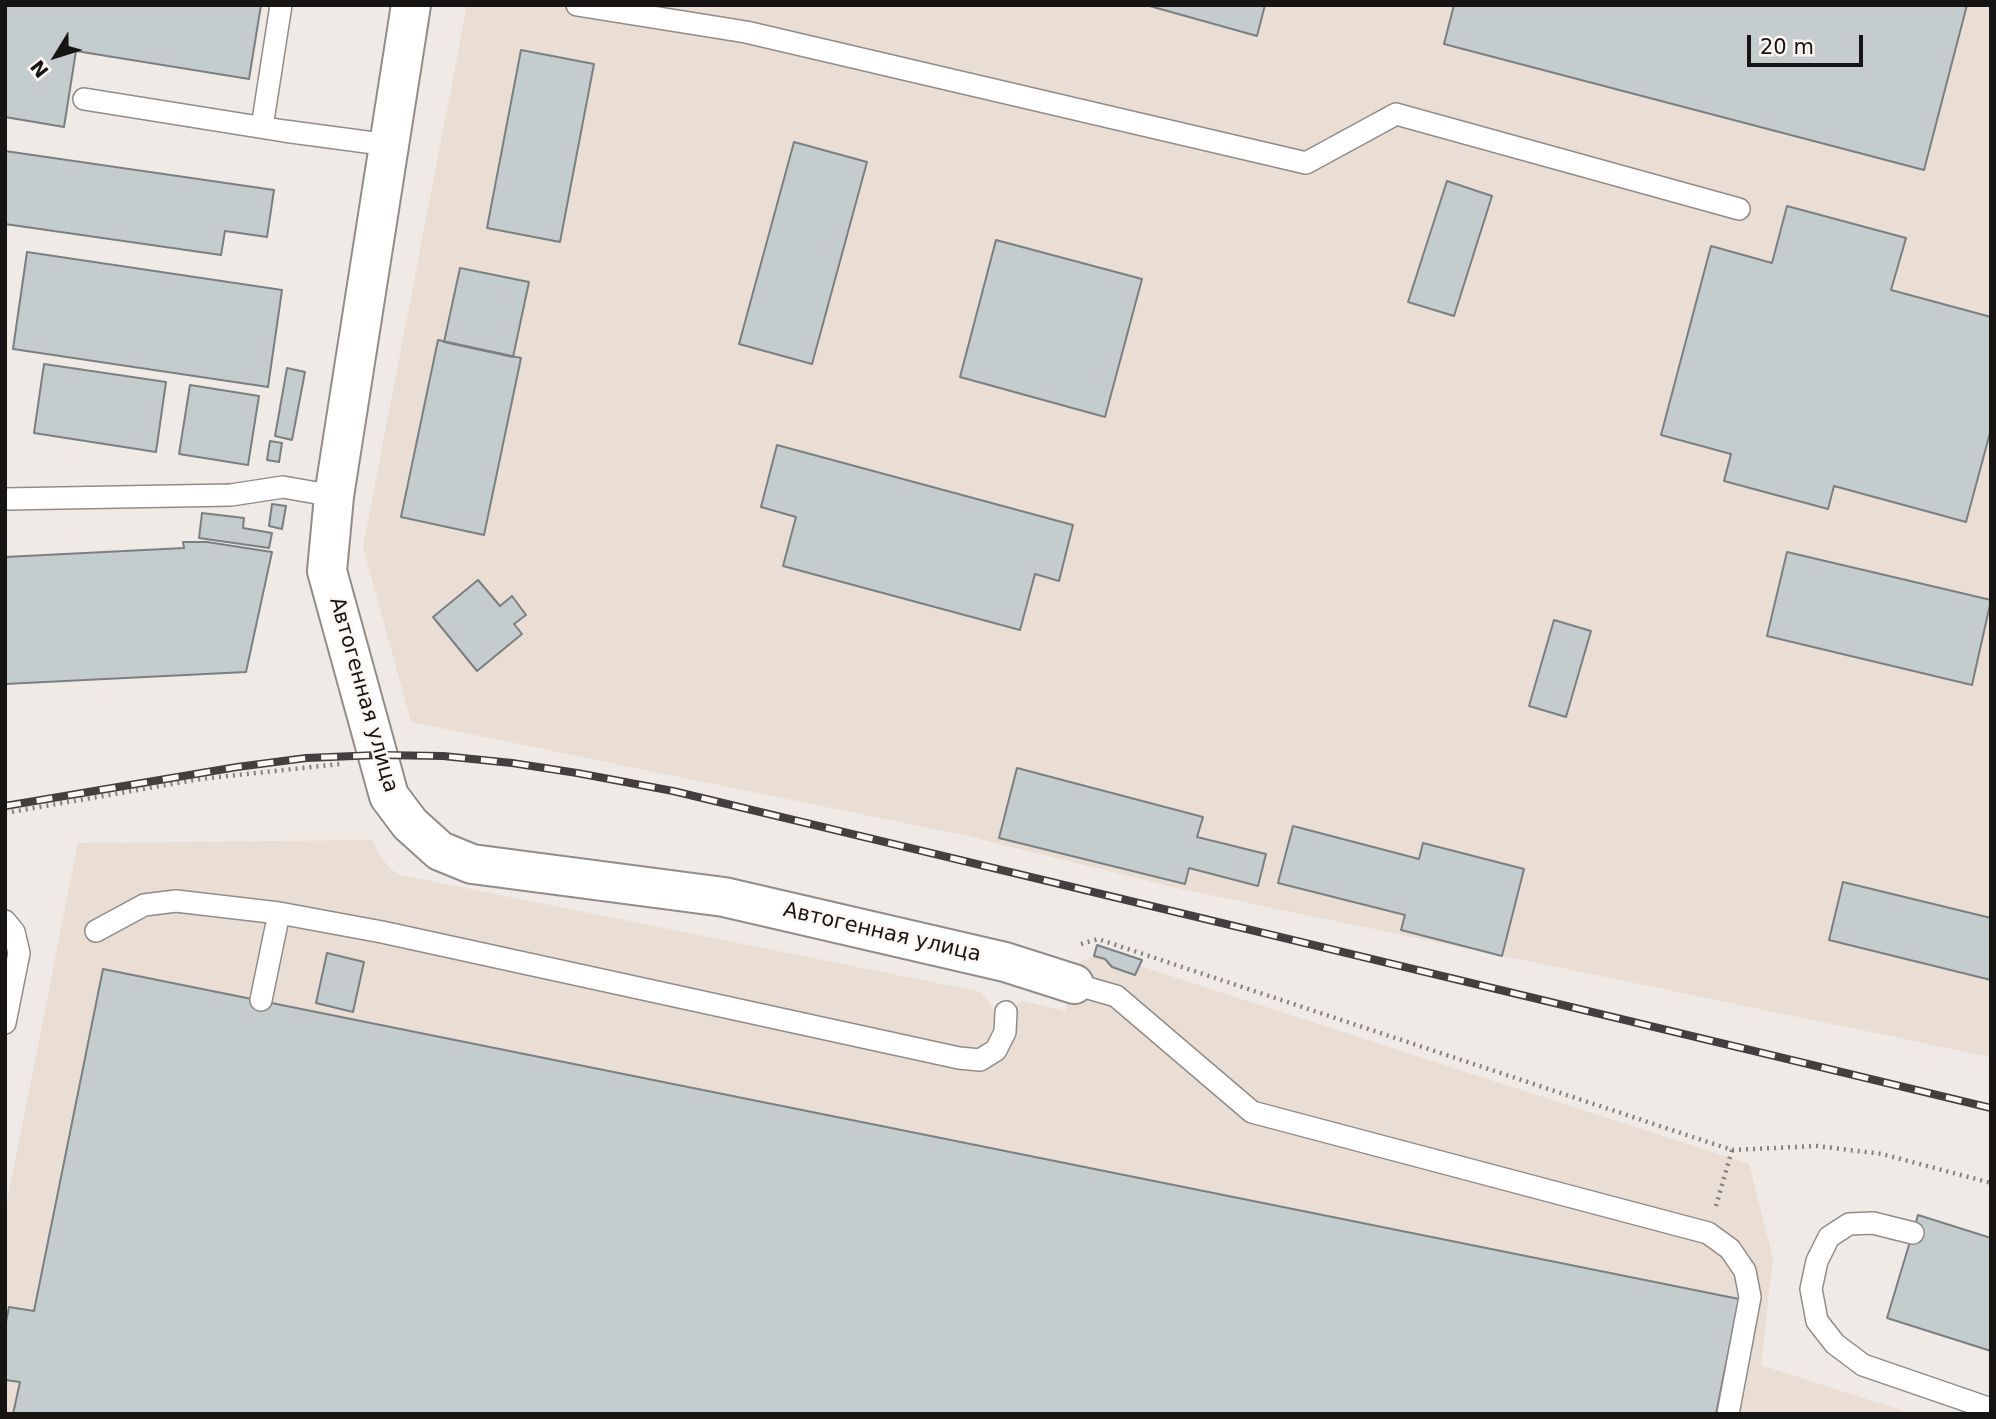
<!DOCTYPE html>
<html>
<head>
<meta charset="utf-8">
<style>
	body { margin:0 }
	#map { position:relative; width:1996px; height:1419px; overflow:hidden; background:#f0eae6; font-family:"DejaVu Sans",sans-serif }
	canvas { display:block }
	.frame { position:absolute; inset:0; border:7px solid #171514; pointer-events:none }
	.north { position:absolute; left:21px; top:21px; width:70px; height:70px; -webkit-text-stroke:5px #fdf7f4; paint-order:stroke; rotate:232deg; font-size:19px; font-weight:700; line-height:28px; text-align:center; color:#171514 }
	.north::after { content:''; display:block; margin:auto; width:24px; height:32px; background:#171514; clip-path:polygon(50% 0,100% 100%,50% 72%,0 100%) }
	.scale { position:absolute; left:1747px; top:35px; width:116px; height:32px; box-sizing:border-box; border:4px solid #171514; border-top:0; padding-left:9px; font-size:21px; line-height:24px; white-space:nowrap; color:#171514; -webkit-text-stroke:5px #fdf7f4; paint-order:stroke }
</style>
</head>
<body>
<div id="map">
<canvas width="1996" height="1419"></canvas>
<div class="frame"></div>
<div class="north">N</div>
<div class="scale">20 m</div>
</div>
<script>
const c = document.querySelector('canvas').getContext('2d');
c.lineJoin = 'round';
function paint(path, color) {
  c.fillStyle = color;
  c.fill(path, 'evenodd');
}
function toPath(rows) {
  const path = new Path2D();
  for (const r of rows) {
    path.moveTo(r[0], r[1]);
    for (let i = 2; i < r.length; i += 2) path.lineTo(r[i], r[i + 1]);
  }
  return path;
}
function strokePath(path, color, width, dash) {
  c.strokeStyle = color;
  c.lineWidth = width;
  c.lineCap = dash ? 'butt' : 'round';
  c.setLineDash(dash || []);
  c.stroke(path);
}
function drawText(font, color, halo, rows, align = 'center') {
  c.font = font + ' "DejaVu Sans",sans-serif';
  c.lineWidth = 5;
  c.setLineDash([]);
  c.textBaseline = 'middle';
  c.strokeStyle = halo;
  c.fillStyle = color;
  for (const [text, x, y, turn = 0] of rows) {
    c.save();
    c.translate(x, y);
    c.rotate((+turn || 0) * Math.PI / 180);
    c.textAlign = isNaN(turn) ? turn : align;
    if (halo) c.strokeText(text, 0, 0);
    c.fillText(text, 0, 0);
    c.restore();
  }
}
const built = toPath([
	[467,5,1991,5,1991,1057,1181,889,963,835,411,722,363,547],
	[373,840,376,850,390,869,401,875,981,992,997,1013,1006,1012,1023,1001,1065,1011,1079,962,1094,956,1097,945,1142,960,1140,966,1749,1164,1773,1258,1761,1365,1913,1414,5,1414,5,1212,78,843]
]);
const building = toPath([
	[5,5,261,5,249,79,76,51,64,127,5,117,5,5],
	[1146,5,1265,5,1257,36,1146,5],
	[1454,5,1967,5,1924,170,1444,44,1454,5],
	[521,50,594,64,560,242,487,228,521,50],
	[794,142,867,162,812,364,739,344,794,142],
	[5,151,274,190,267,237,225,231,221,255,5,224,5,151],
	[1447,181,1492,196,1454,316,1408,302,1447,181],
	[1787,206,1906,238,1891,290,1991,317,1991,429,1966,522,1834,486,1828,509,1724,481,1731,454,1661,435,1711,246,1772,263,1787,206],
	[996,240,1142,279,1105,417,960,377,996,240],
	[27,252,282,290,268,387,13,349,27,252],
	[460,268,529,282,513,357,444,342,460,268],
	[438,340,521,358,484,535,401,517,438,340],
	[44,364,166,382,156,452,34,433,44,364],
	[287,368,305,372,292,440,275,436,287,368],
	[190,385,259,396,248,465,179,454,190,385],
	[270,441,282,443,279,462,267,460,270,441],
	[777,445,1073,525,1059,581,1035,574,1020,630,783,566,796,517,761,507,777,445],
	[272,504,286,506,282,529,269,526,272,504],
	[202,513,244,518,243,528,272,533,269,548,199,538,202,513],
	[183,542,207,542,272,552,246,672,5,684,5,557,184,548,183,542],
	[1787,552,1991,600,1972,685,1767,636,1787,552],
	[478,580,500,606,512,596,526,615,514,624,522,634,477,671,433,617,478,580],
	[1554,620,1591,631,1566,717,1529,706,1554,620],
	[1017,768,1203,817,1197,837,1266,854,1258,886,1189,868,1185,884,999,838,1017,768],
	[1293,826,1419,859,1423,843,1524,869,1502,956,1401,930,1405,915,1278,883,1293,826],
	[1843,882,1991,918,1991,980,1829,940,1843,882],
	[1097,945,1142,960,1135,975,1112,967,1105,959,1094,956,1097,945],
	[327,953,364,962,353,1012,316,1003,327,953],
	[103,969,1739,1299,1716,1414,13,1414,20,1382,5,1380,5,1327,9,1307,34,1311,103,969],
	[1918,1215,1991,1238,1991,1351,1887,1318,1918,1215]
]);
const path = toPath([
	[5,813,201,779,340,764],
	[1081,944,1098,939,1732,1150,1817,1146,1882,1154,1991,1183],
	[1716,1206,1732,1150]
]);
const lane = toPath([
	[577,5,746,32,1306,163,1396,114,1739,209],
	[84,99,284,131,389,145],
	[262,127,281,5],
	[5,499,231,495,283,487,334,496],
	[5,921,14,932,19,953,5,1023],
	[96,931,144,905,176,901,279,913,382,932,959,1058,980,1060,996,1050,1005,1032,1006,1012],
	[1074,984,1116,996,1252,1112,1708,1233,1730,1249,1745,1271,1750,1297,1728,1414],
	[261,1000,279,913],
	[1913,1233,1873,1223,1849,1224,1829,1237,1817,1261,1811,1289,1817,1321,1835,1344,1863,1365,1991,1409]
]);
const street = toPath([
	[411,5,334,496,327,571,389,796,410,824,440,851,472,864,724,897,1005,962,1074,984]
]);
const rail = toPath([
	[5,806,237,767,306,758,378,755,443,756,512,763,577,773,673,791,1991,1108]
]);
const streetNames = [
	["Автогенная улица",363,695,74],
	["Автогенная улица",882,933,13]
];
paint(built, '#e9ddd4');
paint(building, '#c5cccd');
strokePath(building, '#7a8081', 2);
strokePath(lane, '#918c89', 24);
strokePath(street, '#918c89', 42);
strokePath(path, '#85817f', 4.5, [2, 5]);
strokePath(lane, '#fff', 21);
strokePath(street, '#fff', 38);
strokePath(rail, '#423f3e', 8);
strokePath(rail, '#fdf7f4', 5, [16]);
drawText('21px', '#171514', '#fdf7f4', streetNames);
</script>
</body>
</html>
